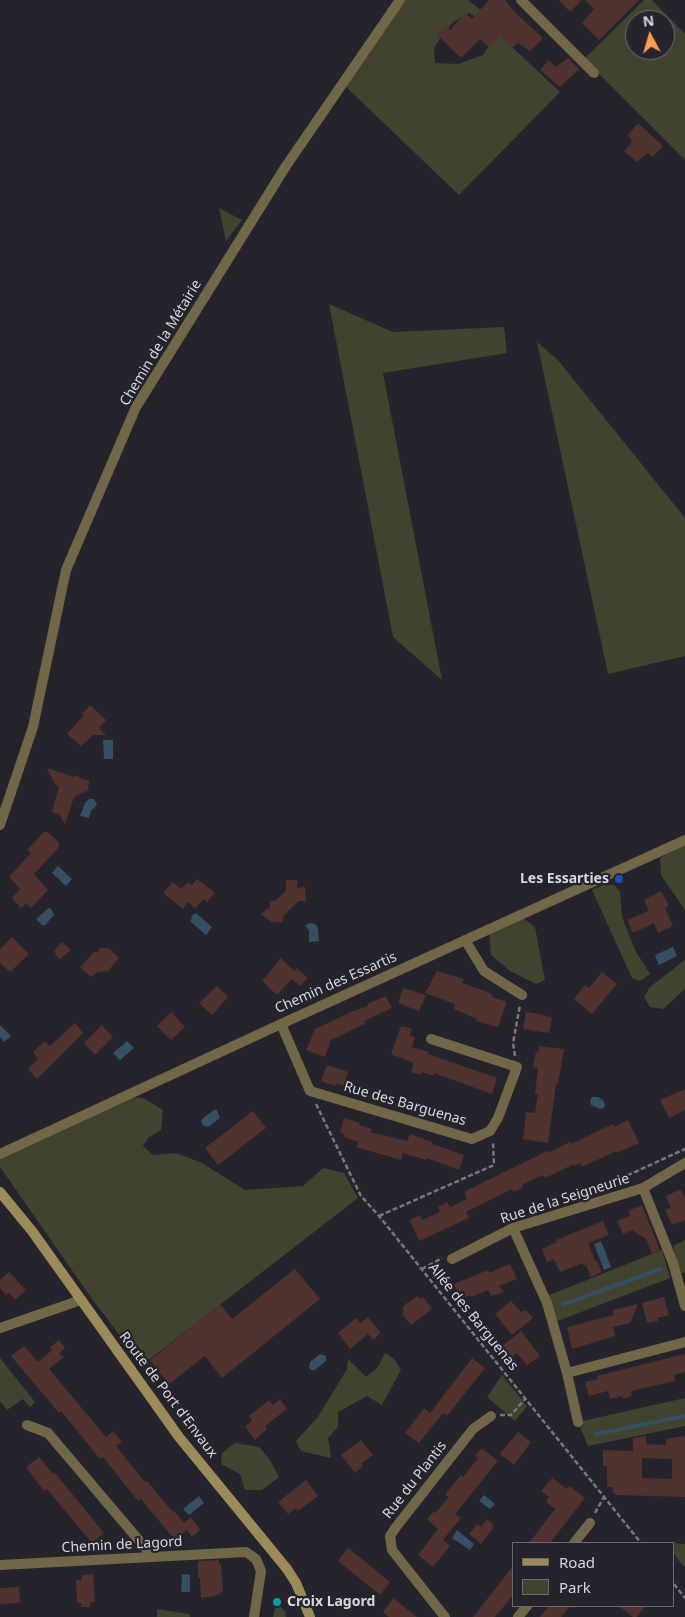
<!DOCTYPE html>
<html>
<head>
<meta charset="utf-8">
<style>
	body { margin:0 }
	#map { position:relative; width:685px; height:1617px; overflow:hidden; background:#25242d; font-family:"Noto Sans",sans-serif }
	canvas { display:block }
	.legend { position:absolute; left:512px; top:1542px; width:162px; height:65px; box-sizing:border-box; background:#25242d; border:1px solid #6c6b73; margin:0; padding:6px 9px; list-style:none; font-size:15px; color:#d7d6dc }
	.legend li { display:flex; align-items:center; gap:10px; height:25px }
	.legend b { width:25px; border:1px solid #6c6b73 }
	.north { position:absolute; left:625px; top:10px; width:50px; height:50px; box-sizing:border-box; background:#25242d; border:1px solid #6c6b73; border-radius:50%; rotate:354deg; font-size:14px; font-weight:700; line-height:20px; text-align:center; color:#d7d6dc }
	.north::after { content:''; display:block; margin:auto; width:18px; height:22px; background:#fc9d53; clip-path:polygon(50% 0,100% 100%,50% 72%,0 100%) }
</style>
</head>
<body>
<div id="map">
<canvas width="685" height="1617"></canvas>
<ul class="legend">
<li><b style="height:6px;background:#9c8a59"></b>Road</li>
<li><b style="height:14px;background:#41432f"></b>Park</li>
</ul>
<div class="north">N</div>
</div>
<script>
const c = document.querySelector('canvas').getContext('2d');
c.lineJoin = 'round';
function paint(path, color) {
  c.fillStyle = color;
  c.fill(path, 'evenodd');
}
function toPath(rows) {
  const path = new Path2D();
  for (const r of rows) {
    path.moveTo(r[0], r[1]);
    for (let i = 2; i < r.length; i += 2) path.lineTo(r[i], r[i + 1]);
  }
  return path;
}
function strokePath(path, color, width, dash) {
  c.strokeStyle = color;
  c.lineWidth = width;
  c.lineCap = dash ? 'butt' : 'round';
  c.setLineDash(dash || []);
  c.stroke(path);
}
function drawText(font, color, halo, rows, align = 'center') {
  c.font = font + ' "Noto Sans",sans-serif';
  c.lineWidth = 4.5;
  c.setLineDash([]);
  c.textBaseline = 'middle';
  c.strokeStyle = halo;
  c.fillStyle = color;
  for (const [text, x, y, turn = 0] of rows) {
    c.save();
    c.translate(x, y);
    c.rotate((+turn || 0) * Math.PI / 180);
    c.textAlign = isNaN(turn) ? turn : align;
    if (halo) c.strokeText(text, 0, 0);
    c.fillText(text, 0, 0);
    c.restore();
  }
}
const green = toPath([
	[400,0,468,0,482,11,485,22,469,13,453,22,436,44,434,50,435,63,458,64,483,55,497,33,560,92,459,195,343,84],
	[644,0,652,0,685,34,685,160,584,59],
	[635,20,665,20,665,50,635,50],
	[219,208,242,220,226,241],
	[329,304,393,332,504,327,507,353,383,373,442,680,393,637],
	[537,342,557,359,685,518,685,656,608,674],
	[685,844,685,910,661,875,660,858],
	[603,885,614,885,620,891,622,917,635,950,650,974,640,981,632,978,592,890],
	[523,918,535,927,545,980,536,984,510,971,491,955,489,929],
	[685,960,685,989,663,1009,650,1007,644,997,650,987],
	[125,1097,143,1098,163,1110,161,1130,148,1138,143,1146,153,1155,176,1153,202,1163,245,1190,303,1186,323,1168,344,1173,358,1198,142,1365,90,1296,0,1167,0,1154],
	[685,1240,685,1272,680,1274,673,1246],
	[662,1250,670,1278,555,1322,547,1296],
	[385,1353,394,1359,401,1370,382,1405,367,1396,338,1412,338,1427,328,1438,331,1458,301,1451,296,1441,318,1417,347,1369,348,1359,366,1377,378,1367],
	[0,1358,35,1402,30,1407,23,1399,7,1410,0,1401],
	[502,1375,527,1406,515,1421,487,1397],
	[685,1398,685,1426,588,1446,578,1422],
	[235,1443,259,1447,270,1460,279,1477,262,1490,245,1490,240,1474,221,1464,222,1453],
	[674,1543,685,1544,685,1566,683,1566,674,1554],
	[280,1606,285,1612,286,1617,273,1617,275,1608],
	[157,1609,189,1614,190,1617,157,1617]
]);
const water = toPath([
	[103,740,113,740,113,759,104,759],
	[89,799,94,799,97,805,91,811,89,818,80,816,85,803],
	[58,866,72,879,66,886,52,873],
	[49,908,51,909,54,915,45,925,42,925,37,920,37,918],
	[196,913,212,927,206,935,190,921,192,919,191,916],
	[310,923,315,924,318,928,319,941,309,942,309,931,305,925],
	[673,947,677,956,659,965,655,955],
	[0,1025,11,1036,4,1042,0,1037],
	[127,1041,134,1048,120,1060,113,1053],
	[592,1097,598,1097,603,1100,605,1105,604,1108,600,1109,591,1105,590,1101],
	[214,1110,217,1110,220,1118,208,1127,203,1125,201,1121,203,1118],
	[601,1241,611,1267,604,1270,594,1244],
	[320,1354,326,1356,326,1361,315,1370,311,1370,309,1367,310,1362],
	[484,1495,495,1504,490,1509,479,1501],
	[199,1496,204,1503,189,1515,183,1509],
	[457,1530,474,1544,470,1550,452,1538],
	[182,1574,190,1575,190,1592,181,1592]
]);
const stream = toPath([
	[564,1304,661,1269],
	[596,1434,685,1416]
]);
const building = toPath([
	[489,0,505,0,516,13,543,38,530,51,518,43,512,48,500,36,489,47,480,39,461,58,438,35,446,26,450,30,465,13,472,19],
	[559,0,582,0,570,12],
	[585,0,639,0,599,40,582,23,594,9],
	[568,58,579,69,560,87,540,70,549,60,555,67],
	[638,123,663,146,653,157,648,153,637,162,624,151,632,142,628,135],
	[90,705,106,720,99,728,106,735,93,735,81,746,67,734,84,715,82,714],
	[47,768,74,777,77,775,80,778,90,781,88,786,89,790,74,797,65,824,59,814,52,812,59,786,55,785],
	[44,832,48,832,59,843,59,847,34,874,48,890,31,908,26,903,21,908,12,898,20,889,9,877,31,853,27,850],
	[197,879,215,893,207,902,204,899,195,908,188,902,183,909,163,893,173,882,181,889,188,882,192,885],
	[286,880,297,880,297,888,305,887,306,901,299,901,283,916,283,922,271,922,261,914,267,909,270,909,270,901,275,901,286,891],
	[661,891,669,906,665,908,673,926,658,933,654,923,633,933,627,920,649,911,644,900],
	[12,937,29,954,10,972,0,963,0,949],
	[62,942,71,950,59,960,54,951],
	[99,948,109,948,119,958,108,971,97,972,91,977,80,967,94,952,99,952],
	[281,958,294,971,297,968,308,978,300,986,292,979,277,995,262,981],
	[437,971,464,979,462,983,485,991,493,995,492,997,507,1002,498,1027,476,1021,477,1019,454,1009,455,1004,425,993],
	[602,972,617,984,592,1014,574,999,585,985,589,988],
	[217,986,228,997,212,1015,199,1003],
	[403,988,426,995,419,1011,398,1003],
	[386,996,392,1008,364,1021,365,1024,331,1040,325,1057,306,1050,315,1029,351,1012,368,1006,367,1004],
	[171,1012,185,1027,171,1040,157,1026],
	[526,1012,539,1014,552,1018,549,1033,523,1029],
	[75,1023,83,1033,37,1079,28,1069,38,1059,33,1052,45,1041,50,1046],
	[102,1025,113,1037,95,1055,84,1043],
	[401,1026,412,1029,410,1036,415,1037,412,1047,429,1052,428,1054,497,1078,492,1094,434,1073,433,1076,422,1072,421,1075,411,1072,414,1063,391,1054],
	[539,1046,564,1049,558,1084,556,1084,548,1143,523,1139,526,1112,535,1113,538,1094,535,1094,538,1068,533,1067,536,1051,539,1052],
	[327,1065,348,1072,343,1086,337,1083,336,1086,321,1081],
	[685,1089,685,1110,669,1118,660,1100],
	[253,1111,266,1128,218,1165,205,1148],
	[344,1118,360,1123,359,1125,372,1129,371,1132,407,1141,410,1134,432,1142,432,1144,464,1155,459,1170,427,1158,426,1160,403,1153,401,1160,356,1147,358,1142,344,1137,345,1135,340,1133],
	[628,1120,639,1143,616,1153,616,1151,582,1167,580,1163,575,1166,574,1164,545,1178,543,1175,522,1185,523,1187,513,1192,512,1189,466,1212,469,1218,419,1241,410,1220,420,1215,422,1220,440,1212,438,1207,447,1202,450,1207,467,1199,464,1192,488,1180,547,1151,547,1153,570,1142,571,1144,613,1124,614,1127],
	[681,1189,685,1198,685,1220,672,1225,665,1210,671,1208,666,1196],
	[642,1205,660,1250,652,1254,646,1239,632,1230,623,1234,617,1221,630,1216,628,1211],
	[603,1221,609,1235,588,1243,595,1261,597,1261,602,1272,591,1277,586,1265,584,1266,583,1263,560,1272,554,1259,547,1262,542,1249,557,1242,556,1240],
	[510,1264,517,1279,499,1286,504,1292,491,1296,488,1290,471,1297,470,1295,460,1299,454,1284,488,1270,489,1273],
	[295,1269,320,1299,222,1378,205,1356,169,1384,150,1360,220,1304,232,1319],
	[9,1272,26,1290,15,1300,9,1293,6,1295,0,1288,0,1280],
	[418,1296,420,1299,423,1297,432,1309,411,1325,402,1314,404,1312,402,1308,405,1306,404,1305],
	[664,1297,669,1315,657,1318,658,1321,647,1323,642,1303],
	[511,1301,521,1312,526,1310,533,1318,512,1335,495,1314],
	[638,1304,630,1323,613,1327,615,1336,572,1349,567,1327,614,1315,613,1310],
	[368,1317,381,1333,373,1340,368,1334,350,1349,338,1333,356,1318,360,1323],
	[521,1331,540,1356,527,1365,517,1353,511,1358,502,1346],
	[59,1340,65,1348,59,1353,64,1357,49,1369,106,1437,113,1431,122,1442,116,1446,145,1482,147,1481,172,1511,173,1510,184,1523,191,1517,200,1530,192,1537,187,1530,175,1540,141,1499,138,1501,103,1457,100,1459,61,1411,59,1413,11,1356,24,1346,38,1362,52,1350,50,1347],
	[685,1354,685,1372,674,1375,675,1381,631,1391,632,1396,623,1399,622,1396,610,1399,608,1391,589,1396,585,1382,598,1379,597,1376],
	[472,1358,485,1368,447,1416,443,1413,419,1443,405,1433,424,1408,430,1413],
	[280,1399,287,1409,265,1426,267,1429,255,1440,245,1426,252,1421,249,1416,269,1400,273,1405],
	[518,1432,531,1442,514,1465,500,1454],
	[646,1436,646,1444,666,1445,666,1439,685,1436,685,1497,616,1495,613,1493,613,1487,607,1487,607,1466,603,1466,603,1450,633,1451,633,1438],
	[642,1458,672,1459,672,1479,642,1478],
	[361,1440,373,1455,361,1464,363,1466,355,1473,341,1455],
	[482,1448,498,1461,455,1514,461,1518,443,1540,450,1546,433,1567,418,1555,438,1529,427,1519,433,1512,435,1513,449,1497,446,1495,446,1493,461,1475,463,1477,478,1458,475,1456],
	[39,1457,53,1474,55,1473,104,1533,92,1543,47,1489,44,1491,26,1467],
	[552,1478,567,1489,569,1486,585,1498,550,1543,529,1543,555,1509,546,1502,549,1497,541,1491],
	[306,1480,318,1496,298,1511,296,1508,288,1514,278,1502],
	[487,1519,493,1524,493,1528,481,1544,469,1534,477,1524,481,1527],
	[348,1548,390,1582,380,1595,338,1561],
	[219,1560,219,1564,221,1564,223,1592,215,1596,201,1598,200,1578,198,1578,198,1561],
	[514,1565,514,1594,495,1617,473,1617],
	[93,1574,95,1602,91,1602,90,1607,81,1607,81,1603,77,1603,76,1580,82,1580,82,1575],
	[19,1587,20,1603,0,1604,0,1588],
	[393,1598,417,1617,389,1617,383,1612],
	[549,1606,570,1606,561,1617,540,1617],
	[619,1606,645,1606,637,1617,633,1617]
]);
const path = toPath([
	[515,1056,513,1043,520,1005],
	[316,1104,361,1196,379,1216,641,1543],
	[600,1188,685,1149],
	[379,1216,494,1165,493,1142],
	[422,1269,442,1258],
	[500,1415,511,1415,525,1399],
	[595,1513,604,1497],
	[674,1584,685,1598]
]);
const street = toPath([
	[521,0,594,73],
	[0,825,33,727,66,570,136,407,286,166,400,0],
	[465,940,484,971,522,995],
	[281,1024,310,1091,472,1139,490,1131,498,1118,517,1067,431,1039],
	[0,1154,281,1024,685,840],
	[643,1188,673,1263,685,1306],
	[513,1228,547,1303,567,1373,578,1422],
	[452,1259,513,1228,643,1188,685,1163],
	[0,1328,81,1300],
	[567,1373,685,1342],
	[27,1425,48,1433,153,1557],
	[574,1543,590,1523],
	[0,1565,246,1552,256,1559,261,1571,254,1617],
	[445,1617,392,1550,390,1536,396,1527,473,1429,491,1416],
	[518,1617,527,1606]
]);
const secondary = toPath([
	[0,1192,32,1231,179,1437,287,1569,296,1583,310,1617]
]);
const markers = [
	[619,879,5,"#1a4fb4"],
	[277,1602,5,"#0f9aa8"]
];
const streetNames = [
	["Chemin de la Métairie",161,343,-59],
	["Chemin des Essartis",336,983,-24],
	["Rue des Barguenas",405,1104,16],
	["Rue de la Seigneurie",565,1199,-18],
	["Allée des Barguenas",473,1317,51],
	["Route de Port d'Envaux",168,1395,53],
	["Rue du Plantis",415,1480,-52],
	["Chemin de Lagord",122,1545,-3]
];
const poiNames = [
	["Les Essarties",609,879],
	["Croix Lagord",287,1602,"left"]
];
paint(green, '#41432f');
paint(water, '#355062');
strokePath(stream, '#355062', 4);
paint(building, '#4f312e');
strokePath(path, '#77767e', 2.5, [5, 2.5]);
strokePath(street, '#716647', 10);
strokePath(secondary, '#9c8a59', 10);
for (const [x, y, r, color] of markers) {
  const dot = new Path2D();
  dot.arc(x, y, r, 0, 2 * Math.PI);
  c.fillStyle = color;
  c.fill(dot);
  strokePath(dot, '#25242d', 2);
}
drawText('14px', '#d7d6dc', '#25242d', streetNames);
drawText('bold 14px', '#d7d6dc', '#25242d', poiNames, 'right');
</script>
</body>
</html>
